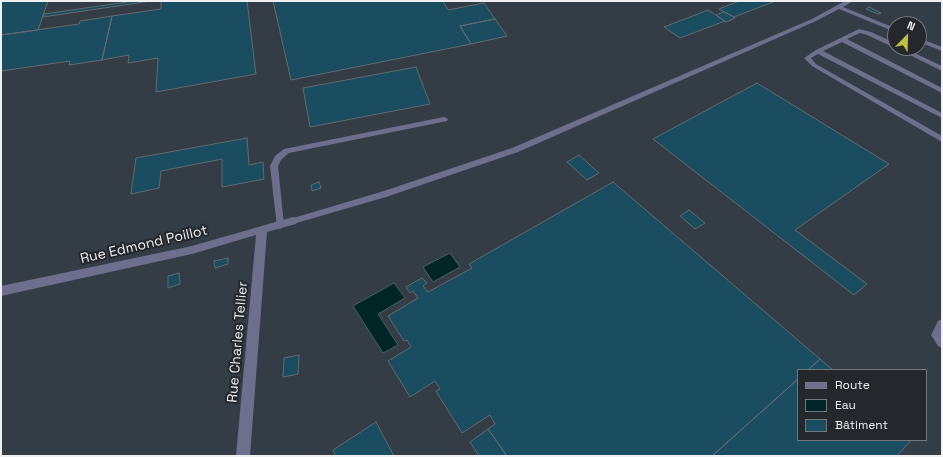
<!DOCTYPE html>
<html>
<head>
<meta charset="utf-8">
<style>
	body { margin:0 }
	#map { position:relative; width:943px; height:457px; overflow:hidden; background:#2e3135; font-family:"Space Grotesk",sans-serif }
	canvas { display:block }
	.frame { position:absolute; inset:0; border:2px solid #edeff2; pointer-events:none }
	.legend { position:absolute; left:797px; top:369px; width:130px; height:72px; box-sizing:border-box; background:#24272b; border:1px solid #74777b; margin:0; padding:5px 7px; list-style:none; font-size:12px; color:#edeff2 }
	.legend li { display:flex; align-items:center; gap:8px; height:20px }
	.legend b { width:20px; border:1px solid #74777b }
	.north { position:absolute; left:887px; top:16px; width:40px; height:40px; box-sizing:border-box; background:#24272b; border:1px solid #74777b; border-radius:50%; rotate:23deg; font-size:11px; font-weight:700; line-height:16px; text-align:center; color:#edeff2 }
	.north::after { content:''; display:block; margin:auto; width:14px; height:18px; background:#bfbe41; clip-path:polygon(50% 0,100% 100%,50% 72%,0 100%) }
</style>
</head>
<body>
<div id="map">
<canvas width="943" height="457"></canvas>
<div class="frame"></div>
<ul class="legend">
<li><b style="height:5px;background:#6e6f8d"></b>Route</li>
<li><b style="height:11px;background:#002526"></b>Eau</li>
<li><b style="height:11px;background:#1a4d60"></b>Bâtiment</li>
</ul>
<div class="north">N</div>
</div>
<script>
const c = document.querySelector('canvas').getContext('2d');
c.lineJoin = 'round';
function paint(path, color) {
  c.fillStyle = color;
  c.fill(path, 'evenodd');
}
function toPath(rows) {
  const path = new Path2D();
  for (const r of rows) {
    path.moveTo(r[0], r[1]);
    for (let i = 2; i < r.length; i += 2) path.lineTo(r[i], r[i + 1]);
  }
  return path;
}
function strokePath(path, color, width, dash) {
  c.strokeStyle = color;
  c.lineWidth = width;
  c.lineCap = dash ? 'butt' : 'round';
  c.setLineDash(dash || []);
  c.stroke(path);
}
function drawText(font, color, halo, rows, align = 'center') {
  c.font = font + ' "Space Grotesk",sans-serif';
  c.lineWidth = 4;
  c.setLineDash([]);
  c.textBaseline = 'middle';
  c.strokeStyle = halo;
  c.fillStyle = color;
  for (const [text, x, y, turn = 0] of rows) {
    c.save();
    c.translate(x, y);
    c.rotate((+turn || 0) * Math.PI / 180);
    c.textAlign = isNaN(turn) ? turn : align;
    if (halo) c.strokeText(text, 0, 0);
    c.fillText(text, 0, 0);
    c.restore();
  }
}
const built = toPath([
	[1,1,942,1,942,456,1,456],
	[895,24,919,24,919,48,895,48],
	[798,370,926,370,926,440,798,440]
]);
const water = toPath([
	[450,253,460,267,433,282,423,267,450,253],
	[394,283,405,298,378,314,398,345,383,353,353,306,394,283]
]);
const building = toPath([
	[1,1,48,1,38,30,1,35,1,1],
	[134,1,151,1,43,17,44,14,134,1],
	[161,1,247,1,256,74,156,92,158,58,128,63,129,55,102,60,112,16,161,9,161,1],
	[273,1,443,1,448,10,484,3,495,19,460,26,471,44,291,80,273,1],
	[739,1,771,1,773,2,734,17,719,9,739,1],
	[869,7,881,13,878,14,866,9,869,7],
	[708,10,725,21,680,38,664,27,708,10],
	[724,12,734,17,735,18,726,22,716,15,724,12],
	[112,16,102,60,69,65,70,61,1,71,1,35,79,24,80,21,112,16],
	[495,19,507,36,471,44,460,26,495,19],
	[416,67,430,104,310,127,303,88,416,67],
	[757,83,889,164,795,230,867,284,854,295,653,139,757,83],
	[247,138,249,165,263,162,264,179,222,187,222,159,161,171,159,188,131,194,136,158,247,138],
	[579,155,599,173,587,180,567,162,579,155],
	[319,182,321,188,312,191,311,185,319,182],
	[613,182,820,359,808,370,798,370,798,379,712,456,507,456,488,429,495,424,490,415,462,433,436,391,440,389,435,381,410,397,388,361,411,347,407,340,404,341,388,316,418,298,413,291,410,293,406,287,422,278,427,283,423,286,428,292,472,268,469,264,613,182],
	[689,210,705,223,695,229,680,216,689,210],
	[228,258,228,264,215,268,214,261,228,258],
	[179,273,180,284,168,288,168,276,179,273],
	[299,355,298,374,283,377,284,358,299,355],
	[820,359,833,370,808,370,820,359],
	[798,379,798,440,911,440,897,456,712,456,798,379],
	[376,422,394,456,336,456,333,450,376,422],
	[488,429,507,456,479,456,470,442,488,429]
]);
const service = toPath([
	[845,1,853,1,843,7,895,28,895,32,839,9,816,21,518,152,386,197,293,224,290,223,289,221,290,219,384,191,512,148,812,19,845,1],
	[859,29,871,32,895,43,895,48,867,35,860,33,847,39,942,88,942,93,842,42,823,51,942,113,942,118,818,54,811,58,816,64,942,136,942,142,812,66,804,58,816,50,859,29],
	[919,38,942,47,942,51,919,42,919,38],
	[896,48,904,48,942,66,942,71,896,48],
	[444,117,448,119,447,121,289,153,281,160,278,166,284,225,283,227,280,229,277,227,270,166,275,156,284,149,444,117],
	[942,319,942,348,938,346,931,335,938,321,942,319]
]);
const minor = toPath([
	[293,217,296,218,298,221,296,224,267,232,250,456,236,456,256,235,192,254,1,296,1,286,192,246,293,217]
]);
const streetNames = [
	["Rue Edmond Poillot",144,245,-13],
	["Rue Charles Tellier",238,342,-85]
];
paint(built, '#343c45');
paint(water, '#002526');
strokePath(water, '#476263', 1);
paint(building, '#1a4d60');
strokePath(building, '#636a6d', 1);
paint(service, '#6e6f8d');
paint(minor, '#6e6f8d');
drawText('14px', '#edeff2', '#24272b', streetNames);
</script>
</body>
</html>
